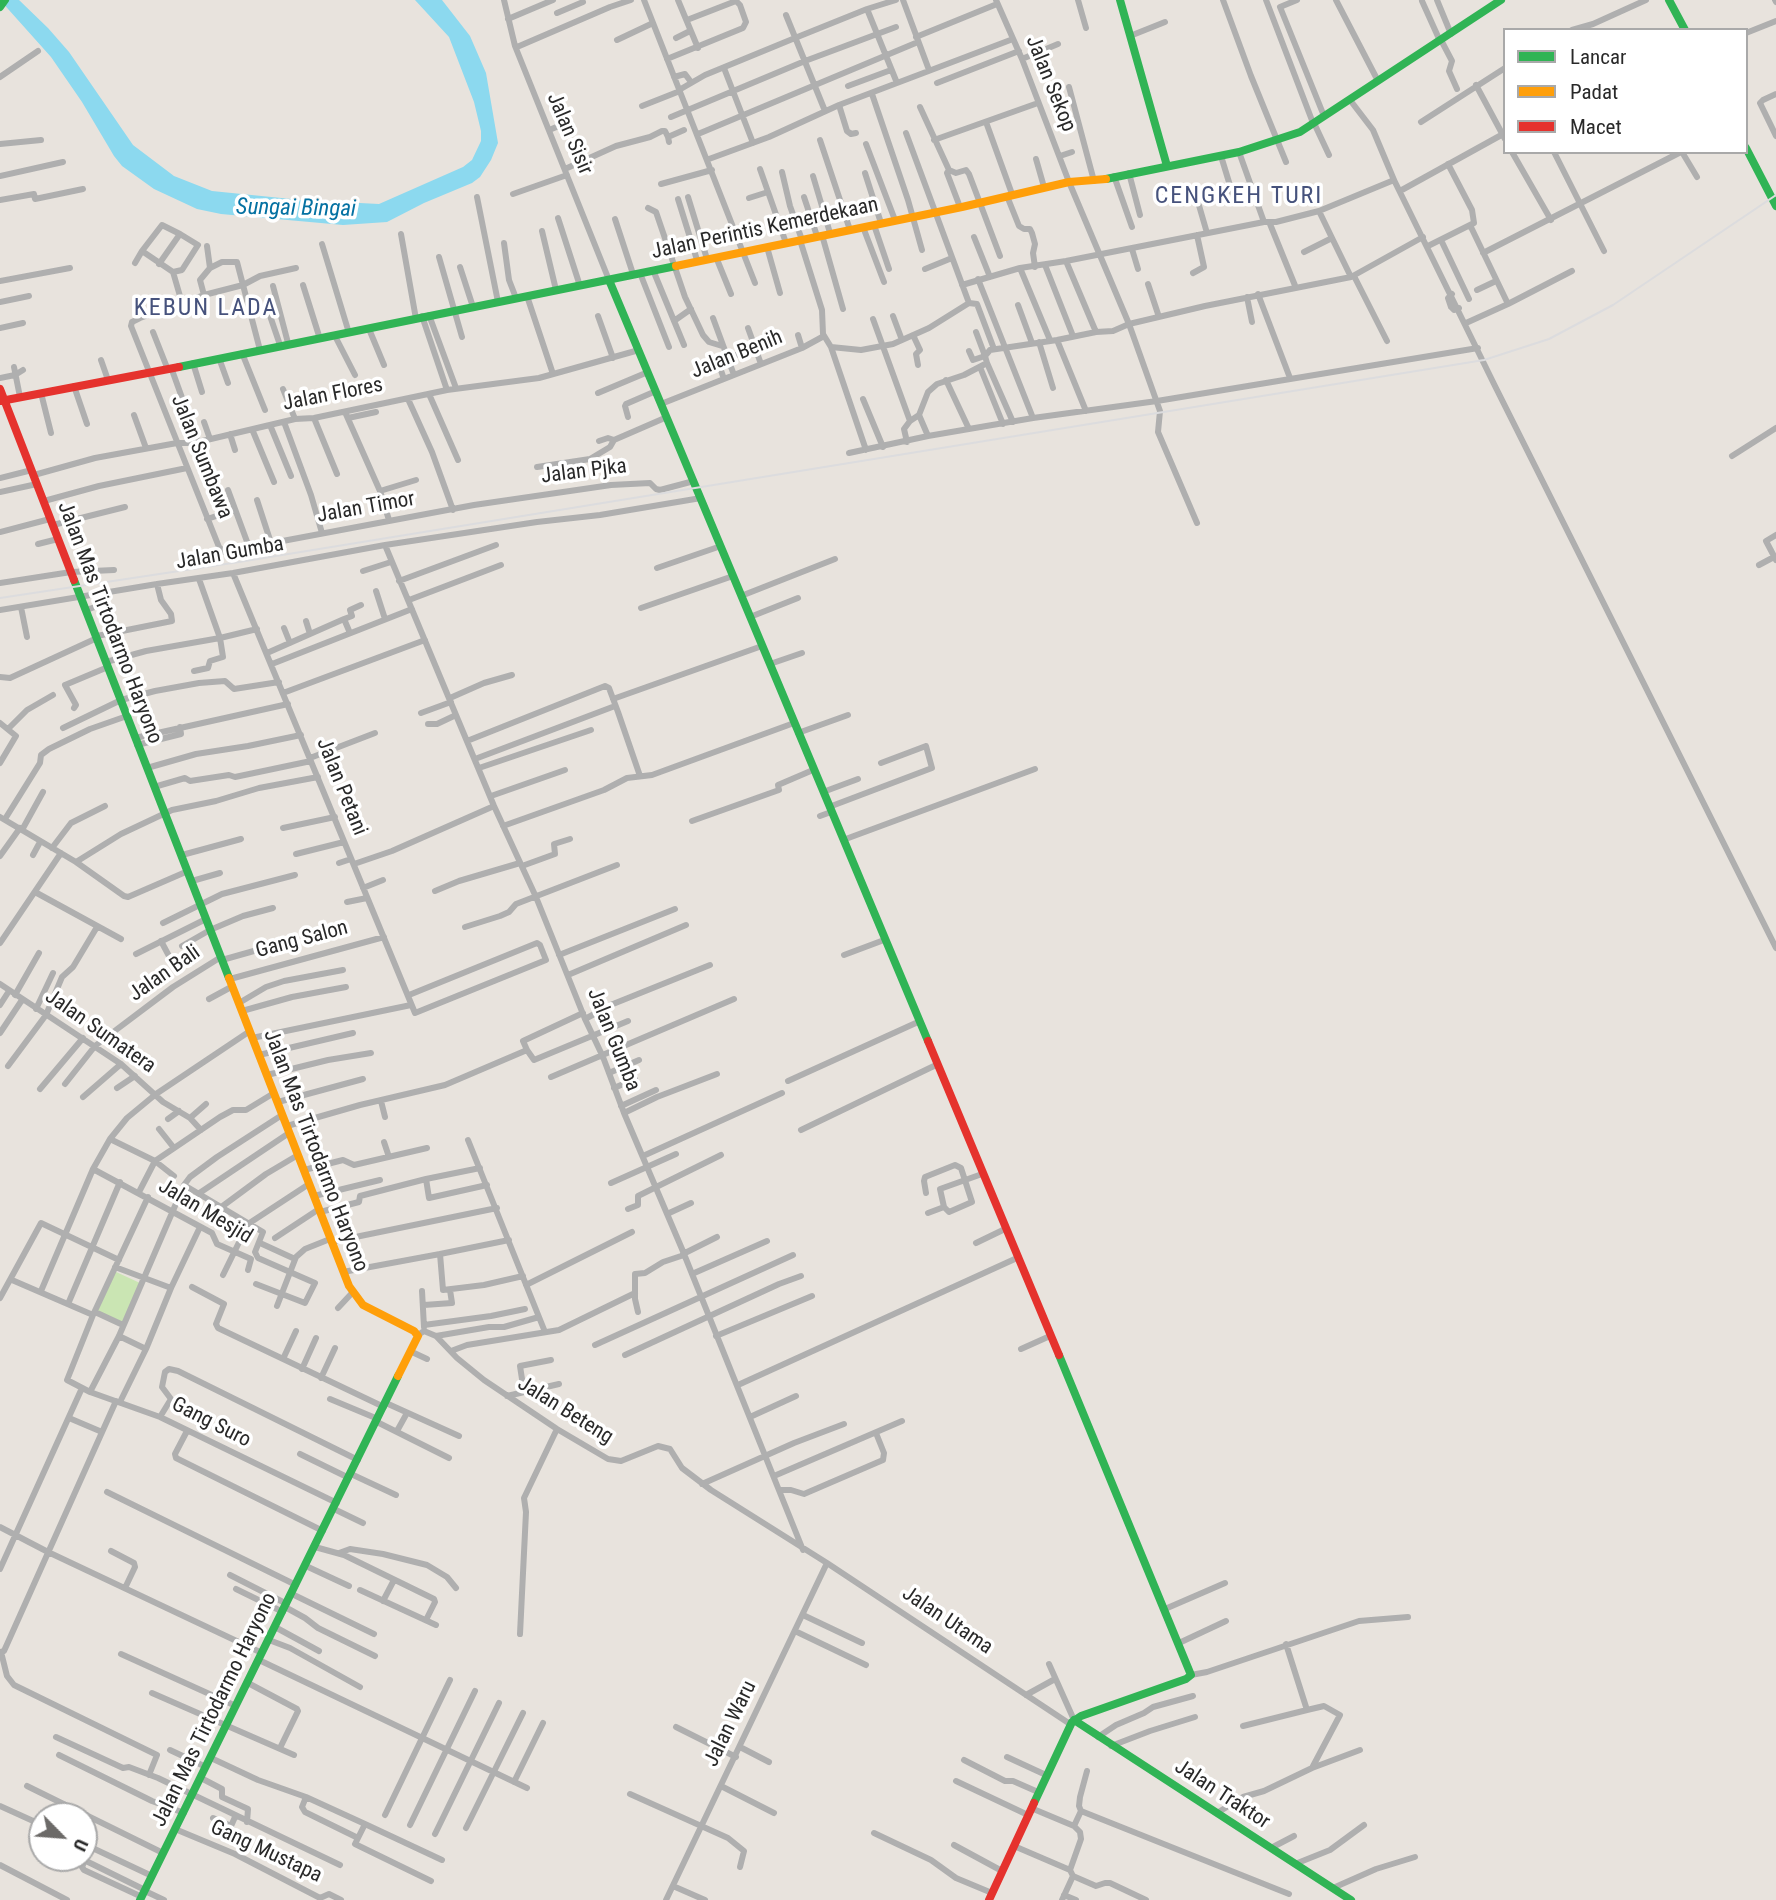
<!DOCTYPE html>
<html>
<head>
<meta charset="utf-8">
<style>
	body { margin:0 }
	#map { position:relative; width:1776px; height:1900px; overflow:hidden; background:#e8e3dd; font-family:"Roboto Condensed",sans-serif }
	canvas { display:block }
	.legend { position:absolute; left:1503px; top:28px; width:245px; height:126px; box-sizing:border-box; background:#fff; border:2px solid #a9a9a9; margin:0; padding:9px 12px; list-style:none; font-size:21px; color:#292929 }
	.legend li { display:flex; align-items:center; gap:14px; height:35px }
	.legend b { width:35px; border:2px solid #a9a9a9 }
	.north { position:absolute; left:28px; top:1802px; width:70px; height:70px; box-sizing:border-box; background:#fff; border:2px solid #a9a9a9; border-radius:50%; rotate:115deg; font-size:19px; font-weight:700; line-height:28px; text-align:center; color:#292929 }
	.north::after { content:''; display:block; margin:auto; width:24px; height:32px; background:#6c6a68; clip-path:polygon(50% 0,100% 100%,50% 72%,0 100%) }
</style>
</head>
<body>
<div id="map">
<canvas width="1776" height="1900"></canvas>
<ul class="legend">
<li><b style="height:9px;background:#30b455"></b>Lancar</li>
<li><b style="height:9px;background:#ff9f0a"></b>Padat</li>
<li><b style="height:9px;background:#e5322d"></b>Macet</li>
</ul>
<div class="north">U</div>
</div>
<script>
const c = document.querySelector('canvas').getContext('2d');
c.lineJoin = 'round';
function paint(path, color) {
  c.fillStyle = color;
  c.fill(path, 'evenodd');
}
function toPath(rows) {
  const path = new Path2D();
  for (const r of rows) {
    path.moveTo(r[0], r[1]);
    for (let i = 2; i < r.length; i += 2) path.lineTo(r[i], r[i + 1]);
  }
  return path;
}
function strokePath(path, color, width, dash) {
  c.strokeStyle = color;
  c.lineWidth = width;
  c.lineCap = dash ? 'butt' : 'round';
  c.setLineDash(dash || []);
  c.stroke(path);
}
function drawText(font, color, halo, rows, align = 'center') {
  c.font = font + ' "Roboto Condensed",sans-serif';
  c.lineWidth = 7;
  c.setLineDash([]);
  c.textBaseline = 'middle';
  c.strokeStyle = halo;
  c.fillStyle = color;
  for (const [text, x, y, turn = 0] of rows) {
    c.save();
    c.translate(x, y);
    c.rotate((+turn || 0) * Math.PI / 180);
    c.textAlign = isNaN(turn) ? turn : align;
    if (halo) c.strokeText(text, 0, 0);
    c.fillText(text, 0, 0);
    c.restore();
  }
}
const green = toPath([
	[114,1271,140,1283,122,1323,96,1311]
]);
const water = toPath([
	[0,0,19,0,48,28,69,52,133,145,174,176,212,191,301,200,379,204,463,167,472,160,481,141,481,131,474,102,449,37,415,0,442,0,470,36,486,73,498,143,491,160,480,177,472,183,424,203,387,222,343,225,221,214,197,209,154,189,122,166,114,156,82,102,51,57]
]);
const street = toPath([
	[504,0,515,46,609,280],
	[644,0,755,283],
	[678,0,698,48],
	[903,0,929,70],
	[996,0,1022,59,1069,182,1129,324,1160,411,1158,432,1197,523],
	[1078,0,1086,28],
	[1223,0,1251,76,1286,162],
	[1266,0,1313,123],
	[1297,0,1280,7,1324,116],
	[1336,0,1378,81],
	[1437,0,1451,34],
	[1775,0,1776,2],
	[1422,1,1440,41],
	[867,9,897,83],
	[557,13,583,2],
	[786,15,825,111],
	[508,19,553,0],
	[1572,30,1593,24,1646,0],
	[1746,33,1776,21],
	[1130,36,1165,22],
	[916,37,997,4],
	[676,38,690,31],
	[617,40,653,23],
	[1441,40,1452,61,1449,71,1457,89],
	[517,47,610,7,631,0],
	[667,59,743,28,746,22,740,5,736,1,687,20],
	[1022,59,1058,44],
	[724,68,753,143],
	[0,77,38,51],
	[674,77,685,74,691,82],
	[937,83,1019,51],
	[1476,85,1505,139],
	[848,86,891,70],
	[1069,87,1094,181],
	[679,90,705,75,795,38,867,9,896,0],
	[872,94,908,200,922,250],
	[1776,94,1763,100,1760,103,1776,136],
	[1350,100,1373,130,1394,180,1494,384,1776,948],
	[839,105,847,131,851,134,856,133],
	[642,106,680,91],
	[920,107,949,170,947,173,960,207],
	[671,117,805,61,896,27],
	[986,122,1012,194],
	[1421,122,1505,68],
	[1314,123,1329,155],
	[549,130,559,126],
	[906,133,969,303],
	[698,134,918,42],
	[820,140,850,230],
	[934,140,1038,103],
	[669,142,668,137,684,130],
	[0,144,41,140],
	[866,144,895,220],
	[1239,152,1264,222],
	[1512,152,1551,220],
	[1554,152,1604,251],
	[1682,152,1697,177],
	[1060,156,1072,152],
	[1221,156,1232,192],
	[709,159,769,137,839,105,1013,39],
	[1036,159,1044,187],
	[565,169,616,146,650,137,662,131,665,131,668,137],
	[760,169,786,243],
	[949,170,956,173,966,170,969,174,1000,256],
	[782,172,790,206,802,240],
	[865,173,881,223],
	[1129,173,1140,215],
	[0,176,63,162],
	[813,176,830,233],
	[1114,176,1132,227],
	[661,184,712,170],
	[1400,191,1505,133],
	[513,194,567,175],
	[1007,196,1019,226,1024,229,1030,229,1032,233,1035,244,1033,253,1035,267],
	[477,197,498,302],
	[688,197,707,259],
	[804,197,817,236],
	[749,198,768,192],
	[678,199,697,260],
	[0,200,34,194,35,199,83,189],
	[1198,202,1207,233],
	[648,208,656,212,685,297,703,335,709,342,722,346],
	[558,218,580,286],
	[615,219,633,274],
	[1270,224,1296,288],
	[874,225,889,269],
	[1470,225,1508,304],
	[863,227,884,282],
	[542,231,556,290],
	[401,234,416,319],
	[822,235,843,309],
	[974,237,990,277],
	[1332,238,1351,277],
	[800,240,822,310,823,334,831,347,861,350,893,344,929,328,969,303],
	[1441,240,1469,299],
	[504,243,509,280,516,298],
	[322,244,349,333],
	[207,246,210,268,222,262,237,262,243,285,260,276,296,268],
	[1428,246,1474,223,1472,210,1448,164],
	[767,247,780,293],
	[1132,249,1138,269],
	[142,251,162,225,180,234,159,264],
	[1304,252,1332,238,1319,211],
	[1483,253,1681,152],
	[439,257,462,337],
	[716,257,731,294],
	[1066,261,1096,332],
	[135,263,142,251,173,272,182,303],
	[1045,265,1073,336],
	[460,267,473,307],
	[1020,268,1050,340],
	[925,269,952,258],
	[653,270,684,345],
	[173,272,182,270,198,245,180,234],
	[640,273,669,347],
	[1193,273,1204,267,1197,235],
	[1354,276,1387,341],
	[978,279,1033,418],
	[0,281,70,268],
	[1148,284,1159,317],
	[303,285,320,339],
	[962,285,1020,268,1066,261,1264,222,1276,222,1319,211,1394,180],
	[273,286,288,343],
	[1477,290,1496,281],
	[1258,294,1290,378],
	[1452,294,1448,298,1451,307,1454,310,1459,308],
	[204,295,200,280,210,268],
	[527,296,553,374],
	[1247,297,1252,322],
	[0,302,29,296],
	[969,303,977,304,994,349],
	[1018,305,1032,343],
	[267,307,280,345],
	[429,315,456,388],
	[422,316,447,390],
	[598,316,613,358],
	[893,316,902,340],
	[713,318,734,375],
	[873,319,910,421,919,415,928,392,937,384,964,375,987,363,985,356,990,350,1057,340,1096,332,1113,331,1129,324,1205,306,1351,277,1423,237],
	[674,321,691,309],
	[1466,323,1508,304,1572,271],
	[0,328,23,323],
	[748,328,761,364],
	[369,329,384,365],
	[153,332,168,370],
	[798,335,802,348],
	[913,335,920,350,916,354,918,365],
	[335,336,355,375],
	[1057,340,1086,411],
	[1039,342,1053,388],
	[831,347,866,450],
	[260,350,243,285,204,295,140,318,132,322,131,326,219,547,224,552,474,505,611,485,650,483,656,489,660,490,694,481],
	[969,351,973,360,985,356,976,332],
	[242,353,265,410],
	[219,358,228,383],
	[727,358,739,354],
	[101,360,108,380],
	[718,362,724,379],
	[193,363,202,392],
	[987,363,1013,422],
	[14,367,20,397],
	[980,367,1003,424],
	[172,370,198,442],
	[0,378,15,375,23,370],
	[946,380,969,429],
	[74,386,87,424],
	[283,389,295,419],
	[41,393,51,433],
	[598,393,648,372],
	[429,394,458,460],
	[408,399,432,452,453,510],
	[863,399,883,447],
	[661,404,802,348,824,336],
	[345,412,380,491,389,520],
	[134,415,146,448],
	[919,415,928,436],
	[628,417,625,406,626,404,656,391],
	[314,418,337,474],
	[348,418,376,412],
	[204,422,210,439],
	[284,422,311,495,322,533],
	[270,425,291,476],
	[252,429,274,482],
	[230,434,235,450],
	[599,441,608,438,614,440],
	[907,442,904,429,910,421],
	[849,453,928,436,1033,418,1157,401,1478,348],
	[1732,456,1776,428],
	[537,467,590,459,610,447,614,440,667,417],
	[34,475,95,458,177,443,194,443,295,419,314,418,447,390,539,378,639,350],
	[0,478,32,470],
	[228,490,249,547],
	[380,491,416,480],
	[0,492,37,484],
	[257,500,271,543],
	[44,501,99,486,187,468],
	[207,519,235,510],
	[53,525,125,507],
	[0,532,50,519],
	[1776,535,1766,541,1776,560],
	[38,544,58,539],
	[385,545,494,806,536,897,585,1019,603,1057,624,1113,682,1249,803,1550],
	[1759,565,1774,557],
	[657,568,721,546],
	[363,571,391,562],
	[233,573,415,1013,546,960,540,945,537,943,409,995],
	[399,581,496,545],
	[0,583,71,572,114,570],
	[376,591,385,619],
	[741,596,835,559],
	[409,600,501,565],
	[21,607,27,637],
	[641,608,733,576],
	[0,610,157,584,233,573,385,545,537,522,600,515,701,498],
	[86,610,104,604],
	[750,617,798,598],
	[344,619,352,616,350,610,361,605],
	[306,621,310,634],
	[284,628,290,643],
	[97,636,172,621,171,614,161,600,157,584],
	[267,653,344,619,350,633],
	[106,662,146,651,220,638,257,629],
	[272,664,412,609],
	[770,664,802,653],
	[194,671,208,668,210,661,223,657,220,638,199,579],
	[0,677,10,678,97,638],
	[283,693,425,640],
	[450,698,484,683,512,675],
	[613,699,762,646],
	[74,708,76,705,65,685,108,667],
	[421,713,451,702],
	[0,723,16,736,0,763],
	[428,724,437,724,456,715],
	[63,728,121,700,155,691,199,683,225,681,234,689,279,682],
	[8,729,27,710,53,695],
	[798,733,848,715],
	[135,738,288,704],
	[467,741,605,686,609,688,618,712,640,776],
	[137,745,181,734,180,727],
	[310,758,375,733],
	[475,759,615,706],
	[147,768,196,754,248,746,301,735],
	[479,768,591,730],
	[154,787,185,778,190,781,229,775,235,777,311,761],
	[823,792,858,779],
	[491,796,565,770],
	[829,807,932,768,926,746,881,763],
	[820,816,831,812],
	[0,817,76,862,121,834,172,810,216,801,259,788,318,777],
	[5,819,40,763,41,755,49,749,90,729,127,716],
	[692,821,779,790,778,785,813,770],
	[503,826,604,790,627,778,652,775,794,723],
	[283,828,335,817],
	[22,830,43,792],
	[843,840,1035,769],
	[52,848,71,823,105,806],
	[296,854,344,842],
	[33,855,40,842],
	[182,855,241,839],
	[0,856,20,828],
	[76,862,124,896,128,897,188,871],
	[339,863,351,859],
	[354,864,392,851,494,806],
	[522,866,555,854,554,844,570,839],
	[192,881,220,873],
	[363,888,383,880],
	[435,891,459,881,520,863],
	[35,892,121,939],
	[347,902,367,898],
	[163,923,222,894,295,875],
	[465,927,500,916,509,912,516,904,617,865],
	[161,941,169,956],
	[0,943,61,853],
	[182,946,210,930,243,916,273,908],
	[136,954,206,919],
	[559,955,675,909],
	[844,955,884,940],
	[222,960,275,945],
	[568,975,686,925],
	[230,979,384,937],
	[0,984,121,1064,163,1102,190,1118,201,1130],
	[15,995,39,953],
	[209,999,233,986],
	[239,1003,266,987,284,981,343,970],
	[0,1005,9,991],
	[36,1009,53,973],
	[242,1011,292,997,346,987],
	[585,1019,613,1004,710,965],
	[0,1033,22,1000],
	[252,1038,411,1005],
	[527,1050,523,1041,583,1013],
	[259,1055,353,1033],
	[8,1066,46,1015,62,977,73,967,97,927],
	[609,1073,639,1060],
	[267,1075,328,1060,371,1053],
	[551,1077,734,999],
	[788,1081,918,1022],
	[65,1084,95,1046,104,1039,173,987,221,957],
	[117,1088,135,1076],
	[614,1088,635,1079],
	[40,1089,83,1038],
	[83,1097,121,1064],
	[381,1101,385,1117],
	[278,1102,363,1079],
	[621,1106,656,1090],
	[624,1113,657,1097,717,1074],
	[190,1118,206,1104],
	[168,1119,179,1111],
	[287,1126,360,1105,445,1085,527,1050,534,1060,628,1021],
	[159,1129,174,1148],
	[801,1130,936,1065],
	[110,1139,155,1161,174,1176],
	[468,1140,545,1332],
	[384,1142,389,1157],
	[643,1156,782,1093],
	[93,1169,212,1233,217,1244,251,1259,248,1270],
	[304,1170,343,1160,354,1165,427,1148],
	[426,1179,480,1168],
	[611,1183,676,1154],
	[184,1185,190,1177,217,1157,282,1115],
	[139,1192,155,1161,220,1117,233,1110,246,1110,274,1093],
	[926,1193,924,1181,925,1177,955,1165,961,1168,972,1202,949,1212,944,1207],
	[198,1194,289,1133],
	[314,1196,380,1180],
	[148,1197,93,1315,67,1380,90,1392,160,1417,337,1503],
	[220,1208,266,1174,298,1155],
	[628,1209,638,1205,638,1196,721,1155],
	[320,1212,359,1202,360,1196,426,1179,429,1198,487,1185],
	[928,1213,944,1207,940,1189,982,1174],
	[667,1214,691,1203],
	[275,1238,319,1209],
	[331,1242,497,1208],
	[260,1243,295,1259],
	[976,1243,1005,1229],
	[440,1254,509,1240],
	[683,1254,717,1237],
	[115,1267,171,1288],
	[343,1272,440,1254,443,1290,484,1285,523,1276],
	[692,1274,767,1241],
	[223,1275,248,1224,309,1184],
	[12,1280,93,1315],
	[526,1285,632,1232],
	[192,1287,224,1304,216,1324,218,1328,384,1407],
	[41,1291,93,1169,110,1139,127,1118,156,1094,250,1031],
	[422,1291,424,1327],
	[0,1298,41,1223,119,1260],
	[68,1304,120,1182],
	[424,1305,452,1303,450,1290],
	[277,1306,296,1257,305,1249,330,1239],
	[338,1308,352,1293],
	[95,1312,123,1325],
	[638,1312,635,1299,635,1274,645,1273,663,1262,684,1255],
	[424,1325,491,1316,525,1309],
	[418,1335,424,1331,436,1336,457,1358,484,1380,557,1429,608,1459,621,1461,658,1446,670,1449,682,1468,711,1490,827,1563,1070,1724],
	[119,1336,146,1349],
	[436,1336,489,1327,504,1327,539,1317],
	[716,1336,812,1296],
	[595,1345,793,1255],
	[1021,1349,1050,1336],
	[451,1351,467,1345,559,1330,635,1293],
	[412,1352,427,1359],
	[625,1355,779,1284,801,1276],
	[283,1359,296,1331],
	[302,1369,316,1338],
	[321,1378,335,1348],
	[738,1385,1017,1258],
	[90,1392,119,1336,184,1185,263,1232,255,1252,258,1258,315,1283,305,1303,256,1284],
	[524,1392,520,1366,551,1360],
	[507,1396,559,1384],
	[330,1399,378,1419],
	[120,1402,146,1349,171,1288,200,1227],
	[386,1403,459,1436],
	[160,1417,171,1399,162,1387,165,1372,169,1369,178,1371,358,1460],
	[750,1417,796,1396],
	[69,1418,102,1432],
	[377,1422,449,1458],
	[187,1431,175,1454,176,1458,323,1531],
	[397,1431,407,1413],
	[300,1454,349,1478],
	[351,1474,396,1495],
	[774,1476,902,1421],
	[702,1484,794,1443,844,1424],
	[780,1490,791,1490,804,1494,883,1460,884,1453,876,1433],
	[107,1492,296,1585],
	[334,1509,363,1523],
	[0,1527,48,1552,262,1653],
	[315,1547,344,1555,434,1599,435,1602,426,1620],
	[111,1551,134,1563,135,1567,125,1588],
	[339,1553,350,1549,383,1554,427,1565,447,1577,456,1588],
	[306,1566,349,1586],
	[0,1569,82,1388],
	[230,1575,287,1604],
	[236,1589,283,1612],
	[360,1590,436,1625],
	[292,1594,374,1634],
	[383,1601,394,1580],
	[285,1607,305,1618,318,1628,375,1656],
	[1165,1609,1225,1583],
	[803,1615,862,1643],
	[275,1627,319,1651],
	[795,1631,866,1665],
	[520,1634,526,1512,524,1498,557,1429],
	[269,1640,290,1648,360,1687],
	[1179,1643,1226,1621],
	[1286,1644,1307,1710,1324,1706,1340,1715,1312,1768],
	[0,1652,4,1651,116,1401],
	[1,1652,7,1676,14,1685,157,1755,149,1775],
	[121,1654,236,1706],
	[259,1660,527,1788],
	[1049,1664,1074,1720],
	[1191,1675,1207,1672,1359,1621,1408,1617],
	[248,1683,297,1709,298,1711,280,1748],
	[152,1693,294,1755],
	[1026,1695,1055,1679],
	[1243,1726,1307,1710],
	[676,1727,736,1757],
	[56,1737,123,1768,129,1767,158,1778,340,1865],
	[1098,1737,1116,1725,1144,1713,1153,1707,1193,1696],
	[1111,1746,1150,1731,1195,1717],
	[740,1747,769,1762],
	[170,1750,206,1767],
	[59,1755,152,1801,184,1813],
	[1007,1757,1046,1775],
	[211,1758,258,1780,306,1797,302,1807,305,1812,358,1838,365,1824,306,1797],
	[964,1760,1005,1781,1013,1781,1038,1792],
	[201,1778,222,1789,222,1797,248,1809,247,1822],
	[956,1781,1028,1815],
	[514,1782,543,1723],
	[27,1786,163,1853],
	[721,1786,774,1813],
	[630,1794,728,1838,744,1851,740,1867],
	[0,1806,42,1825],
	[1031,1808,1074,1826,1080,1832,1081,1839,1070,1870,1073,1876,1062,1900],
	[1081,1811,1289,1894],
	[1217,1813,1243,1797,1264,1791,1312,1768,1360,1750],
	[385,1815,450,1680],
	[213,1818,231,1826,235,1817],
	[365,1824,442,1860],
	[410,1825,475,1691],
	[1074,1826,1081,1811,1079,1806,1080,1797,1087,1771],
	[466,1828,523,1713],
	[175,1829,235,1854,320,1898,329,1894,341,1900],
	[874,1833,931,1860,956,1878,992,1893],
	[435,1834,499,1703],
	[358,1838,355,1844,431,1881],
	[84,1844,152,1876],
	[954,1845,1002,1871],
	[1014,1846,1070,1870],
	[1271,1848,1294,1836],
	[80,1858,145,1890],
	[85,1860,82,1867,84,1870,142,1897],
	[1295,1864,1330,1850,1364,1825],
	[0,1865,67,1900],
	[1073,1876,1096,1886,1105,1883,1110,1883,1146,1900],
	[673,1886,705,1900],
	[1333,1888,1376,1869,1415,1857],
	[145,1891,164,1900],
	[1064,1895,1076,1900],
	[666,1900,827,1563]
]);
const fast = toPath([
	[1120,0,1167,166],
	[1669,0,1685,30],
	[0,7,5,0],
	[1746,148,1776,206],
	[1106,179,1239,152,1300,132,1501,0],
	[609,280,928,1041],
	[179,367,676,266],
	[74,580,229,978],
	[1074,1720,1351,1900],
	[1034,1803,1072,1722,1081,1716,1186,1679,1191,1675,1059,1355],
	[140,1900,398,1376]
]);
const slow = toPath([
	[676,266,962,207,1069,182,1106,179],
	[229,978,349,1286,363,1305,414,1331,418,1336,398,1376]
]);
const jam = toPath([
	[0,389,74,580],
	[1,401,179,367],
	[928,1041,1059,1355],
	[989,1900,1034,1803]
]);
const rail = toPath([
	[0,598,239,562,1484,360,1549,339,1613,305,1776,195]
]);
const streetNames = [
	["Jalan Sekop",1050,84,68],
	["Jalan Sisir",569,134,67],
	["Jalan Perintis Kemerdekaan",765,229,-12],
	["Jalan Benih",737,355,-22],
	["Jalan Flores",333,395,-11],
	["Jalan Sumbawa",201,457,68],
	["Jalan Pjka",584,472,-7],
	["Jalan Timor",366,508,-10],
	["Jalan Gumba",230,554,-10],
	["Jalan Mas Tirtodarmo Haryono",109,623,69],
	["Jalan Petani",341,787,68],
	["Gang Salon",302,940,-15],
	["Jalan Bali",165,974,-35],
	["Jalan Sumatera",100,1032,35],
	["Jalan Gumba",613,1040,68],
	["Jalan Mas Tirtodarmo Haryono",315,1151,69],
	["Jalan Mesjid",205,1212,31],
	["Jalan Beteng",565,1411,32],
	["Gang Suro",211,1423,27],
	["Jalan Utama",947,1621,34],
	["Jalan Mas Tirtodarmo Haryono",215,1710,-64],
	["Jalan Waru",731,1724,-64],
	["Jalan Traktor",1222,1795,33],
	["Gang Mustapa",266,1852,25]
];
const waterNames = [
	["Sungai Bingai",296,209,1]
];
const quarterNames = [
	["CENGKEH TURI",1239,197],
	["KEBUN LADA",206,309]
];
paint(green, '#cae5b3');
paint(water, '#8cd9ef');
strokePath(street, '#afafaf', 6);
strokePath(fast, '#30b455', 8);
strokePath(slow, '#ff9f0a', 8);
strokePath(jam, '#e5322d', 8);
strokePath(rail, '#dcdcde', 2);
drawText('21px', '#292929', '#fff', streetNames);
drawText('italic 23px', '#0471a2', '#fff', waterNames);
c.letterSpacing = '2px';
drawText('24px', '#46527c', '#fff', quarterNames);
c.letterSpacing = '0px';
</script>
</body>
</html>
